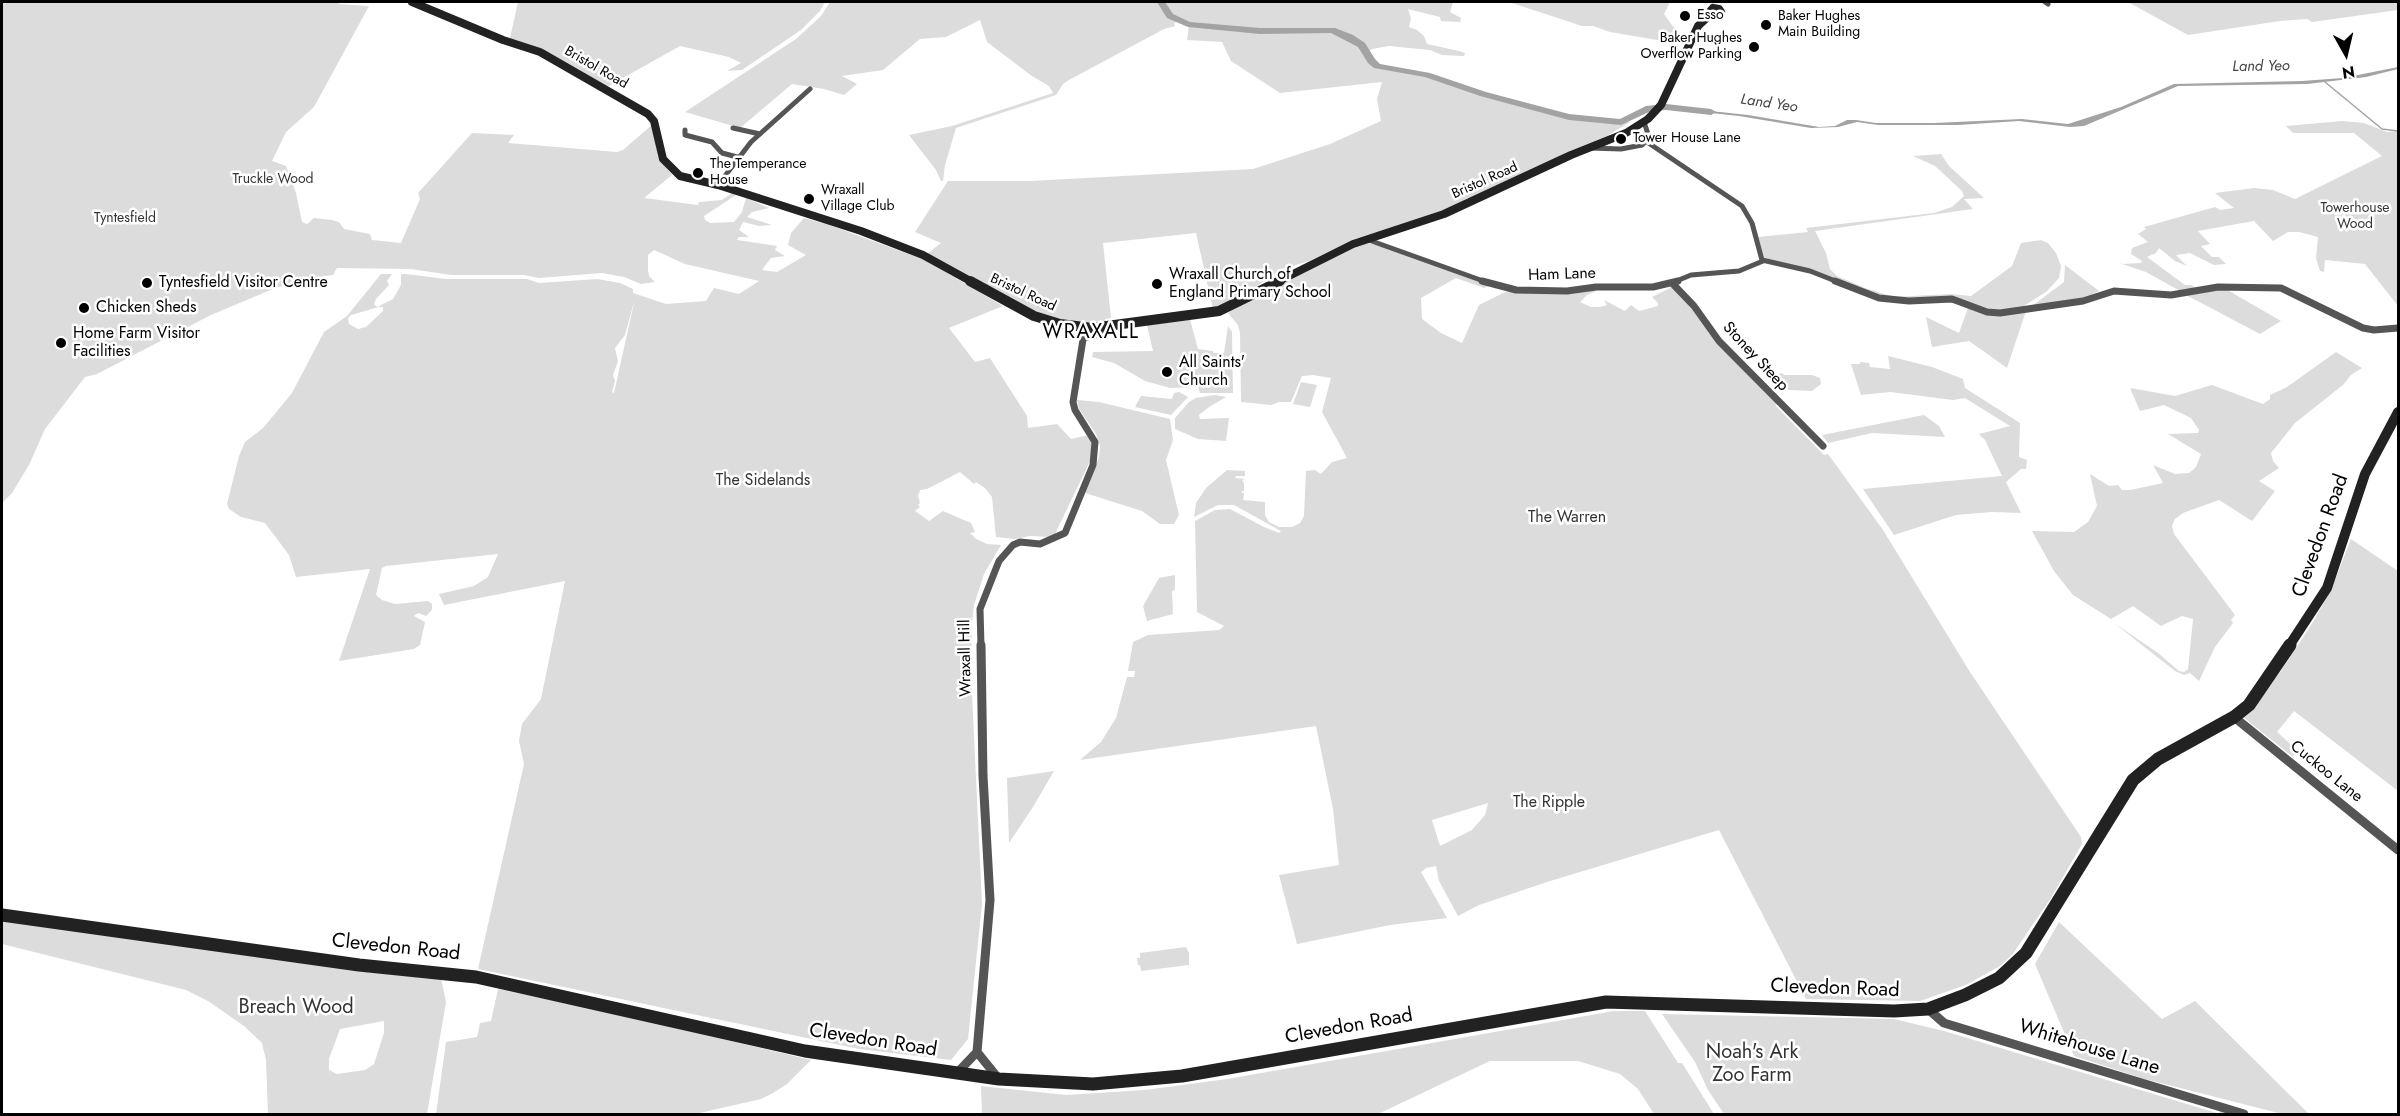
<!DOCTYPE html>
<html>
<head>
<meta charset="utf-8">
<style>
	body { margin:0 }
	#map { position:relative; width:2400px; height:1116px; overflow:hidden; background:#fff; font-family:Jost,sans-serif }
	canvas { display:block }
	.frame { position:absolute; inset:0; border:3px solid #000; pointer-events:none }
	.north { position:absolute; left:2316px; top:24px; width:60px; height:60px; -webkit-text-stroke:4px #fff; paint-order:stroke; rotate:172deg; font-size:16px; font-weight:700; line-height:24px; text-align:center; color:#000 }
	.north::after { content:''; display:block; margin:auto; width:21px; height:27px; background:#000; clip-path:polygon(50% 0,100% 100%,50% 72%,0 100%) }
</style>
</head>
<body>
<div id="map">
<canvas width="2400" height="1116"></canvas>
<div class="frame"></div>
<div class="north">N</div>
</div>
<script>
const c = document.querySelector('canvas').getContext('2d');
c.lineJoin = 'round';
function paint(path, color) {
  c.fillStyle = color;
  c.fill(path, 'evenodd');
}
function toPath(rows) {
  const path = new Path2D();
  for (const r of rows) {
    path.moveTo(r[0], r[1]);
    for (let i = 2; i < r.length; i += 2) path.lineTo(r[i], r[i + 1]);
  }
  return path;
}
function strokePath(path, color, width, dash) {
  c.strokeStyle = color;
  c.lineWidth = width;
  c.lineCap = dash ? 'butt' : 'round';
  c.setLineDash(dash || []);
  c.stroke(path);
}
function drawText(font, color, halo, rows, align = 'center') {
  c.font = font + ' Jost,sans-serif';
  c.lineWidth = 5;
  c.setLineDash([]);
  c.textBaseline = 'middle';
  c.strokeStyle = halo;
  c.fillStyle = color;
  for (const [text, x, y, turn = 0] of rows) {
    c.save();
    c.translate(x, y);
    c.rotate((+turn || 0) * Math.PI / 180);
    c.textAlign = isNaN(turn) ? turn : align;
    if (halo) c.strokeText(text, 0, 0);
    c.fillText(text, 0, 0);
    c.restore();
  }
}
const green = toPath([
	[2,2,340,2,338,4,369,6,314,107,286,132,272,161,286,166,296,193,302,222,307,224,314,218,332,220,339,222,344,229,370,234,372,240,401,243,420,199,418,193,472,133,514,135,508,143,617,152,623,150,653,124,658,157,672,175,644,198,698,205,699,202,722,200,732,193,736,195,704,216,705,220,710,223,734,222,742,212,746,198,769,208,752,212,747,217,772,225,759,226,743,222,739,230,749,237,739,237,737,240,777,246,775,250,785,256,771,258,762,270,777,272,806,255,788,245,791,233,804,218,829,225,925,260,1003,306,949,328,975,362,990,358,1027,416,1028,428,1057,424,1071,439,1089,435,1092,442,1092,457,1055,534,1050,537,1030,536,1015,539,996,537,992,497,985,488,976,482,974,484,960,472,927,489,920,490,918,496,920,503,918,505,920,507,915,511,929,521,943,511,971,523,975,532,970,533,976,539,987,544,1001,545,984,574,974,605,972,623,971,673,982,904,968,1039,951,1060,859,1049,478,969,524,764,519,741,522,724,541,699,565,581,444,605,439,594,474,586,488,577,498,554,386,566,382,568,376,595,382,600,395,604,428,601,432,604,432,610,426,616,418,613,414,616,425,622,420,645,414,649,339,661,370,569,296,577,289,555,265,523,241,517,229,509,227,504,239,456,245,442,263,428,292,393,324,332,347,316,381,274,392,274,387,281,389,285,376,299,374,304,377,307,393,299,401,285,401,274,406,274,446,279,527,279,539,283,597,279,620,283,633,289,633,293,666,304,706,301,714,288,739,294,759,281,685,264,654,250,648,255,648,270,649,276,655,282,641,284,624,277,602,273,539,278,524,275,451,275,411,269,337,268,333,275,309,278,273,289,211,315,97,374,85,377,45,429,29,465,12,493,2,503],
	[634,302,634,303,614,393,612,392,615,381,613,375,618,361,615,348,625,335],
	[379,307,383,307,383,311,366,327,358,329,349,324,348,318,351,315],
	[518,2,825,2,820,11,801,30,742,70,727,71,741,63,729,57,680,46,607,87,579,70,506,39,510,38],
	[830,2,1453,2,1450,12,1461,18,1460,22,1441,21,1440,17,1408,9,1411,18,1409,27,1417,30,1424,36,1427,44,1459,51,1465,53,1464,56,1442,55,1430,50,1389,46,1372,49,1368,52,1364,45,1343,31,1366,52,1372,63,1379,67,1431,77,1479,94,1563,116,1607,121,1630,122,1607,136,1567,152,1535,170,1472,199,1466,198,1465,202,1441,212,1354,239,1309,261,1283,269,1246,293,1213,309,1196,233,1103,243,1111,318,1105,319,1106,324,1074,323,1043,316,927,254,941,243,915,232,948,181,1030,181,1253,169,1330,144,1381,121,1377,99,1382,82,1280,93,1231,61,1222,42,1187,40,1189,25,1177,22,1174,23,1175,26,1164,29,1069,80,1063,84,1056,95,956,128,945,165,943,181,941,181,936,170,909,135,952,126,1053,93,1049,86,1032,76,987,42,980,20,946,37,920,39,883,70,842,76,857,84,844,95,824,89,792,84,740,128,685,112,796,39,821,16],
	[1509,2,1670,2,1664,14,1682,39,1669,42,1610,32,1593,26,1582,26],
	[2128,2,2397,2,2398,10,2312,22,2307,19,2280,21,2188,35],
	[2342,121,2364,123,2387,132,2398,131,2398,306,2365,264,2325,260,2324,272,2320,271,2316,258,2318,237,2299,232,2288,232,2273,241,2254,221,2198,231,2210,244,2201,246,2212,257,2219,257,2226,264,2214,265,2190,253,2176,255,2187,266,2175,261,2159,248,2156,253,2147,257,2185,285,2191,285,2196,288,2182,292,2146,272,2116,262,2123,264,2141,263,2142,261,2131,254,2132,248,2148,242,2138,234,2146,229,2144,227,2215,207,2220,210,2234,208,2215,193,2254,188,2273,190,2295,199,2382,156,2354,133,2293,133,2286,126],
	[1941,154,1949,166,1984,198,1964,199,1973,209,1815,231,1826,253,1830,269,1837,276,1865,288,1894,297,1950,294,1971,296,2012,266,2021,243,2041,240,2048,243,2056,253,2061,266,2059,278,2046,292,2022,307,2002,310,1987,310,1954,297,1889,298,1829,277,1765,260,1758,237,1808,232,1806,228,1934,213,1952,207,1964,196,1962,191,1935,166,1913,156],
	[1368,243,1384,247,1489,286,1484,288,1456,278,1421,298,1422,319,1441,333,1462,343,1479,305,1505,292,1562,294,1598,290,1587,295,1580,302,1591,307,1600,307,1607,305,1604,300,1625,311,1631,305,1639,311,1658,306,1658,303,1652,297,1672,287,1778,404,1775,405,1824,455,1828,454,1883,530,1970,672,2081,837,2082,844,2051,898,2012,955,2000,966,1966,985,1920,1001,1806,999,1719,830,1547,882,1479,905,1458,916,1439,881,1436,866,1426,868,1421,872,1447,918,1390,925,1297,944,1279,875,1339,865,1333,809,1316,726,1080,760,1101,742,1116,718,1127,677,1134,677,1135,671,1128,671,1133,642,1148,635,1219,630,1224,626,1197,612,1195,521,1215,510,1230,509,1264,527,1279,533,1281,531,1234,505,1218,505,1194,517,1196,503,1206,488,1227,470,1245,471,1245,476,1236,476,1235,478,1245,479,1242,480,1244,483,1244,491,1241,491,1244,494,1243,500,1265,502,1265,515,1269,522,1279,527,1292,527,1300,523,1304,516,1306,471,1315,470,1321,474,1332,462,1347,458,1322,412,1331,378,1313,375,1302,376,1291,402,1279,402,1271,405,1241,402,1240,333,1238,325,1228,313,1241,303,1359,245],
	[1488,803,1485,815,1472,830,1440,846,1432,820],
	[2065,265,2099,291,2083,299,2032,306,2064,282],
	[2224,288,2281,321,2260,334,2186,295],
	[1969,305,1984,312,2026,311,2007,368,1969,341,1932,347,1926,317,1959,333],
	[1190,319,1198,349,1213,351,1213,353,1224,353,1228,326,1232,332,1233,393,1200,393,1198,387,1170,388,1145,381,1114,363,1092,357,1093,352,1153,351,1147,325],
	[2336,352,2362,368,2351,375,2343,385,2295,423,2271,453,2273,461,2279,468,2259,481,2275,491,2252,521,2219,500,2183,513,2175,519,2172,526,2174,534,2235,615,2231,620,2233,623,2215,647,2199,681,2190,673,2184,675,2175,671,2114,623,2158,653,2179,671,2184,672,2188,669,2193,619,2182,616,2161,626,2133,606,2111,619,2073,595,2054,571,2032,531,2074,532,2088,522,2097,506,2090,474,2109,486,2118,485,2122,490,2130,490,2163,483,2153,465,2175,474,2189,473,2196,467,2201,454,2168,434,2198,433,2199,430,2191,418,2164,405,2140,411,2130,388,2175,396,2212,385,2263,404,2270,399,2270,395,2287,387],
	[1888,356,1932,367,1963,379,1965,388,2020,423,2019,457,2027,460,2026,469,2021,469,2006,482,2021,513,1992,512,1956,515,1894,535,1863,489,2002,476,1985,440,1979,434,2010,426,1965,398,1953,400,1890,392,1861,395,1851,364,1860,364,1860,362,1869,363,1870,367,1890,369],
	[1782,373,1784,375,1812,375,1820,378,1821,384,1812,391,1789,390,1772,380,1773,375],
	[1301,382,1317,385,1310,407,1293,404],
	[1179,392,1188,397,1171,415,1135,407,1141,396,1172,399,1174,393],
	[1215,395,1226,397,1209,407,1199,415,1200,419,1229,418,1226,441,1198,439,1175,429,1175,418,1189,402,1196,398],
	[1077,400,1099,402,1170,419,1173,440,1166,460,1179,515,1174,524,1160,524,1142,511,1085,493,1099,457,1100,446,1096,434,1079,409],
	[1924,415,1939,426,1945,437,1872,433,1828,443,1822,435],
	[2351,539,2398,571,2398,791,2294,711,2277,732,2297,750,2293,757,2243,717,2281,671,2313,622,2331,590],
	[1175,575,1175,590,1172,591,1173,614,1147,621,1143,606,1159,578],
	[1054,771,1033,807,1009,843,1007,778],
	[2,920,441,978,446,1002,427,1114,268,1114,266,1060,262,1043,244,1026,208,1001,186,990,2,944],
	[384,1021,384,1033,374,1064,365,1070,337,1074,329,1070,329,1059,340,1029],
	[2059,922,2162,1019,2195,1001,2309,1114,2282,1114,2145,1079,2074,1056,2035,964],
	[1186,947,1189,953,1189,965,1141,971,1140,965,1138,965,1137,958,1140,958,1140,953],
	[498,989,609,1012,811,1060,787,1084,773,1093,761,1099,695,1114,436,1114,446,1042,477,1037,480,1023,491,1021],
	[1614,1011,1645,1011,1678,1063,1682,1063,1714,1114,1654,1114,1638,1089,1620,1074,1578,1061,1490,1061,1378,1114,982,1114,981,1086,1066,1095,1145,1090,1227,1079],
	[1662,1014,1894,1019,1944,1031,2220,1114,2219,1111,2231,1114,1724,1114,1708,1090,1695,1062]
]);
const water = toPath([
	[2398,67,2398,69,2366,77,2307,84,2178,86,2084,126,2070,127,2019,121,1958,125,1878,125,1857,122,1838,127,1811,128,1739,116,1692,111,1692,109,1748,115,1819,127,1835,126,1847,120,1856,120,1876,123,1934,123,2022,119,2068,124,2121,107,2174,84,2302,81,2343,78]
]);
const stream = toPath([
	[2325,82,2382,129,2398,131]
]);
const river = toPath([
	[1157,2,1165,2,1173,14,1190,22,1260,28,1335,28,1353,35,1365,43,1375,59,1380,64,1430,73,1486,92,1569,114,1620,119,1646,106,1666,104,1711,109,1716,112,1711,115,1666,110,1651,111,1621,125,1569,120,1480,96,1425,77,1374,68,1368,63,1358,47,1331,33,1260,34,1188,27,1167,18,1157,2]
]);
const pedestrian = toPath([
	[1084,339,1098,335,1105,327]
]);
const minorFar2 = toPath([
	[2045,2,2048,4],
	[733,128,760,134],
	[685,130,685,135,712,142,722,153,741,158],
	[1647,142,1742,206,1752,223,1762,260,1810,271,1838,282],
	[1589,148,1621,149,1642,145,1649,137,1644,122],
	[718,185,751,142,810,89],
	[1366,239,1486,282],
	[1674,282,1691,275,1739,271,1763,261]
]);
const minorFar1 = toPath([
	[1482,281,1516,290,1567,291,1596,287,1653,287,1678,281],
	[1835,281,1879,298,1909,301,1952,299,1987,312,2000,313,2083,301,2114,291,2171,295,2218,287,2281,288,2363,328,2374,330,2398,328],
	[1672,283,1694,306,1719,341,1823,446],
	[981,646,980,609,999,561,1013,545,1020,542,1040,544,1065,533,1093,465,1095,442,1075,410,1073,402,1085,327]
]);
const minor = toPath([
	[2234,717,2398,850],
	[1928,1009,1944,1023,2244,1114],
	[977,1052,998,1078],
	[957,1073,977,1052,990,900,983,776,981,645]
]);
const secondaryFar2 = toPath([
	[412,2,503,40,540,52,648,114,654,121,663,159,680,176,718,185,861,231,923,255,972,282],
	[1713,8,1719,9,1721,12,1713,12,1711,10,1713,8],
	[1277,282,1353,244,1444,214,1571,155,1626,133,1648,119,1661,105,1698,26,1713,12]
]);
const secondaryFar1 = toPath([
	[970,281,1034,316,1060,324,1092,328,1219,311,1280,281],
	[2289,646,2327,588,2365,474,2398,412]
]);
const secondary = toPath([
	[2,915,359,965,476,977,805,1051,999,1079,1093,1084,1182,1076,1606,1002,1894,1011,1928,1009,1965,995,1999,978,2026,953,2133,780,2158,759,2234,717,2249,705,2290,645]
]);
const markers = [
	[1685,16,6,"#000"],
	[1766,25,6,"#000"],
	[1754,47,6,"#000"],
	[1621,139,6,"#000"],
	[698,173,6,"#000"],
	[809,199,6,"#000"],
	[147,283,6,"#000"],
	[1157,284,6,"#000"],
	[84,308,6,"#000"],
	[61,343,6,"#000"],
	[1167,372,6,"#000"]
];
const farPoinames = [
	["Esso",1697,16],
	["Baker Hughes",1778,17],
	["Main Building",1778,33],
	["Baker Hughes",1742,39,"right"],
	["Overflow Parking",1742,55,"right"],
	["Tower House Lane",1633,139],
	["The Temperance",710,165],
	["House",710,181],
	["Wraxall",821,191],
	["Village Club",821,207]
];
const farStreetnames = [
	["Bristol Road",596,68,30],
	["Bristol Road",1485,181,-24],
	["Bristol Road",1023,293,25]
];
const farParknames = [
	["Truckle Wood",273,180],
	["Towerhouse",2355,209],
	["Wood",2355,225],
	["Tyntesfield",125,219]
];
const farWaternames = [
	["Land Yeo",2261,67,-1],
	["Land Yeo",1769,104,8]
];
const poiNames = [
	["Wraxall Church of",1169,275],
	["England Primary School",1169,293],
	["Tyntesfield Visitor Centre",159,283],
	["Chicken Sheds",96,308],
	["Home Farm Visitor",73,334],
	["Facilities",73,352],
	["All Saints'",1179,363],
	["Church",1179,381]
];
const streetNames = [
	["Ham Lane",1562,275,-2],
	["Stoney Steep",1755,357,47],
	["Wraxall Hill",966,658,-91],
	["Cuckoo Lane",2326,772,39]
];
const parkNames = [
	["The Sidelands",763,481],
	["The Warren",1567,518],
	["The Ripple",1549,803]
];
const quarterNames = [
	["WRAXALL",1091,333]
];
const nearStreetnames = [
	["Clevedon Road",2321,536,-70],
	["Clevedon Road",396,948,6],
	["Clevedon Road",1835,989,2],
	["Clevedon Road",1349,1027,-10],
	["Clevedon Road",873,1041,9],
	["Whitehouse Lane",2089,1048,17]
];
const nearParknames = [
	["Breach Wood",296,1008],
	["Noah's Ark",1752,1053],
	["Zoo Farm",1752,1076]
];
paint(green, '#dcdcdc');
paint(water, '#a3a3a3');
strokePath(stream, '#a3a3a3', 1.5);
paint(river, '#a3a3a3');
strokePath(pedestrian, '#555', 5);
strokePath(minorFar2, '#555', 5);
strokePath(minorFar1, '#555', 7);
strokePath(minor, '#555', 9);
strokePath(secondaryFar2, '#222', 8);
strokePath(secondaryFar1, '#222', 10);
strokePath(secondary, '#222', 13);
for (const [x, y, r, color] of markers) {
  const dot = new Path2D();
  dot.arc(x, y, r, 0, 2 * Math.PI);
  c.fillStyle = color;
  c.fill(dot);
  strokePath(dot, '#fff', 2);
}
drawText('14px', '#000', '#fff', farPoinames, 'left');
drawText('14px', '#000', '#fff', farStreetnames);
drawText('14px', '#333', '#fff', farParknames);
drawText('italic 15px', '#444', '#fff', farWaternames);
drawText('16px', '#000', '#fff', poiNames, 'left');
drawText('16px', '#000', '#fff', streetNames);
drawText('16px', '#333', '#fff', parkNames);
c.letterSpacing = '1.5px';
drawText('20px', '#000', '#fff', quarterNames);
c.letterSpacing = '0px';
drawText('20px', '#000', '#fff', nearStreetnames);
drawText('20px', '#333', '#fff', nearParknames);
</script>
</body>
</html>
